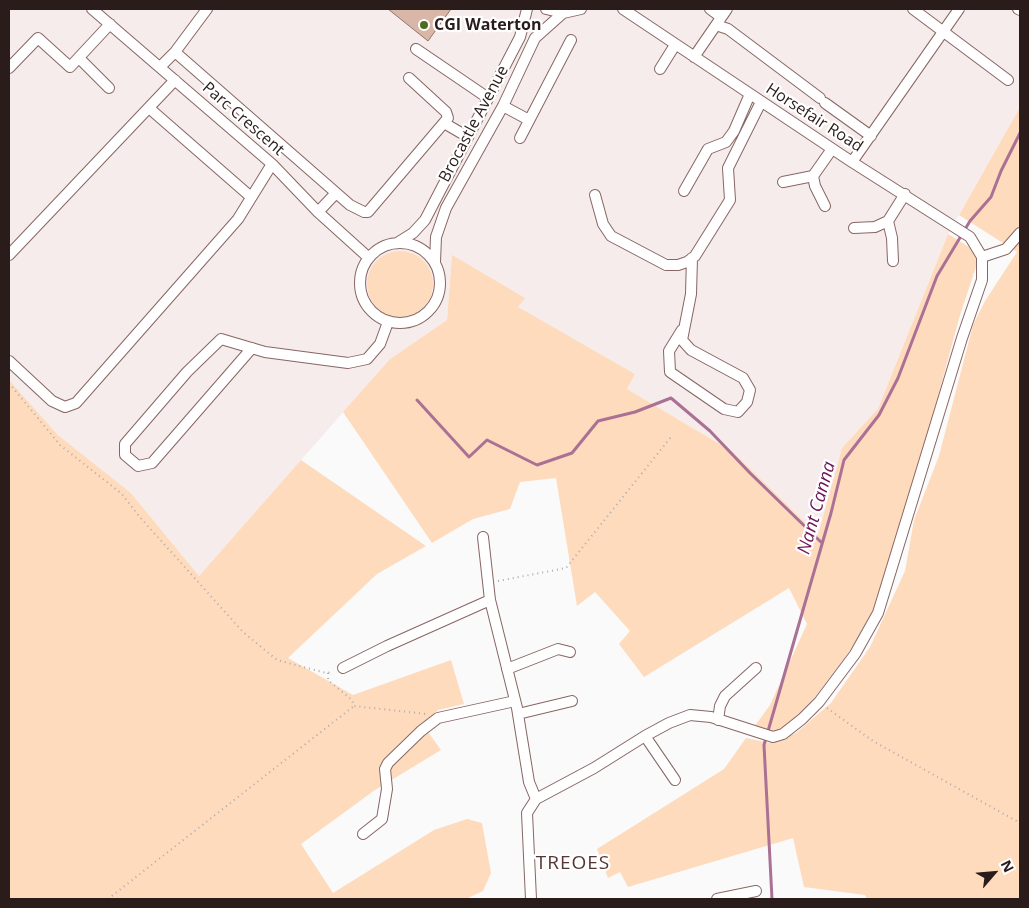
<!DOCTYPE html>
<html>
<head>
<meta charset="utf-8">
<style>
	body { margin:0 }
	#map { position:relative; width:1029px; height:908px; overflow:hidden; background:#fafafa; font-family:"Open Sans",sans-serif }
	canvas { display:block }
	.frame { position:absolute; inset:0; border:10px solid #291c1b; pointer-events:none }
	.north { position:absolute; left:969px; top:848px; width:50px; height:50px; -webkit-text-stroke:4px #fff; paint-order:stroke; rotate:63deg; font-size:14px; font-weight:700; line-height:20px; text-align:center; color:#291c1b }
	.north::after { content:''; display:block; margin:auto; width:18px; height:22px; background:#291c1b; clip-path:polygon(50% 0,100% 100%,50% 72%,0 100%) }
</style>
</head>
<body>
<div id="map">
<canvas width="1029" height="908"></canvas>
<div class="frame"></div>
<div class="north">N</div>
</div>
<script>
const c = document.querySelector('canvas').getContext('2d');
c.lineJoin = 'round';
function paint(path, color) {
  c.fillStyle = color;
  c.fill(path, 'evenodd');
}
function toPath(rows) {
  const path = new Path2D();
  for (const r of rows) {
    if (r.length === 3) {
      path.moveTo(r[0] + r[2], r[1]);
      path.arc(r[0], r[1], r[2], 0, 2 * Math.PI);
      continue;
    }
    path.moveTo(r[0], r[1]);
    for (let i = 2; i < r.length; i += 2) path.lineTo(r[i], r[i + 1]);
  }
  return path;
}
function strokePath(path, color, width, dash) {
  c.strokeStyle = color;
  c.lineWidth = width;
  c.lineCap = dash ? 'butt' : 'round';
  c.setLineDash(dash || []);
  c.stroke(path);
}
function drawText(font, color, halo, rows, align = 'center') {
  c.font = font + ' "Open Sans",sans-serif';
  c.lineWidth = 4.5;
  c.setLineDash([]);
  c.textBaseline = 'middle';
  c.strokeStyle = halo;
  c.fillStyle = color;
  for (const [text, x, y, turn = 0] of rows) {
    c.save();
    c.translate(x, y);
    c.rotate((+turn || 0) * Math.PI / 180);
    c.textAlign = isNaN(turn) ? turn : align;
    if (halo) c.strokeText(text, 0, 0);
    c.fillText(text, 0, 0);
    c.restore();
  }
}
const built = toPath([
	[9,9,1020,9,1020,107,948,234,878,410,842,448,818,535,733,452,627,389,635,374,517,307,524,298,452,256,447,320,390,359,199,576,131,493,58,435,9,380]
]);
const green = toPath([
	[1020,107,1020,899,867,899,865,895,804,887,793,838,628,887,620,872,608,878,597,849,724,769,746,738,770,743,796,733,831,703,870,647,905,571,914,520,939,456,973,325,985,301,1017,252,959,215],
	[948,234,969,247,975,255,977,264,960,315,912,492,875,606,863,631,843,660,798,719,784,729,773,731,754,727,770,705,807,624,789,588,644,677,619,644,630,631,595,592,577,606,556,478,520,482,510,509,473,519,432,543,343,412,390,359,447,320,452,255,525,298,518,307,635,374,627,389,733,452,818,535,842,448,878,409],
	[400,284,33],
	[9,380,58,435,131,493,199,576,301,460,426,546,377,574,288,658,353,695,451,660,464,704,438,710,423,725,441,750,375,790,301,844,333,893,434,830,467,819,482,823,491,873,483,891,466,899,9,899]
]);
const stream = toPath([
	[417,400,469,457,487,440,537,465,572,453,598,421,635,412,671,398,710,431,750,473,822,543],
	[772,899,764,745,831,513,844,460,879,415,898,378,937,276,970,221,991,197,1001,171,1020,133]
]);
const building = toPath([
	[388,9,451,9,428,41,388,9]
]);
const path = toPath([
	[9,383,60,445,122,494,138,515,243,632,277,660,326,673,333,672],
	[498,581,566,568,671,437],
	[328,673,328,680,352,700,354,706,427,714],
	[827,708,873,741,1020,823],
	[108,899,354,706]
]);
const minor = toPath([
	[92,9,272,164,318,212,369,258],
	[546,9,563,13,581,9],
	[710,9,721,17],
	[913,9,1008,80],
	[1018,9,1020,10],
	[716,25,728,29,820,98],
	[416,49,488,98],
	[175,52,350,205,364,212,368,212,448,118,446,112,409,78],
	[694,57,727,9],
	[79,58,109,88],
	[160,67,175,52,207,9],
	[9,68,38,38,70,67,110,24],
	[660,69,675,45],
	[825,103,871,136],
	[503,106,529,120],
	[149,108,251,197],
	[444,123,468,137],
	[520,138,571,40],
	[852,162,959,9],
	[813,176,815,186,825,206],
	[783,182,813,176,832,149],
	[684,191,708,149,726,142,734,131,750,94],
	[595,195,603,224,611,236,666,265,678,265,687,262,695,256,730,200,728,168,761,102],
	[318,212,336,193],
	[888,221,892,238,893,261],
	[854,228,875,227,888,221,905,194],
	[400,283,40],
	[397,243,413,233,425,220,520,37,527,9],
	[9,255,175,80],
	[982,257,1006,249,1020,233],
	[435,262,436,237,446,208,503,106,535,38,563,13],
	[682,330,669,351,670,372,724,409,738,412,747,402,750,390,743,378,691,350,682,340,691,294,692,258],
	[252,348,152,463,138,466,125,455,125,444,187,372,221,339,265,352,348,363,367,359,380,344,388,322],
	[9,361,52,401,65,407,76,403,238,219,272,164],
	[483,537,490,600,517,708,529,782,536,799],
	[343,668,387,646,490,600],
	[507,669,558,649,570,652],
	[518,714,572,701],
	[718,720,720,706,725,696,756,668],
	[645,736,675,780],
	[363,834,382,819,387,789,385,769,388,763,421,731,438,718,515,701],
	[531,899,527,813,536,799,594,768,645,736,669,723,690,715,711,717,773,737,783,734,802,719,819,702,855,654,878,613,962,338,982,280,982,257,970,237,852,162,623,9],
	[717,899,756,891]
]);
const markers = [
	[424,25,5,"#4f6b1f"]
];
const poiNames = [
	["CGI Waterton",434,25]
];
const streetNames = [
	["Horsefair Road",814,118,33],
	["Parc Crescent",243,119,41],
	["Brocastle Avenue",474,124,-62]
];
const waterNames = [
	["Nant Canna",817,508,-74]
];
const quarterNames = [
	["TREOES",573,864]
];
paint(built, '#f6eceb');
paint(green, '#fedbbc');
strokePath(stream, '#aa7195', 3);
paint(building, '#d8b7a9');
strokePath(building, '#96776a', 1);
strokePath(minor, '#876664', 12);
strokePath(path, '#afaaaa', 2, [1, 4]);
strokePath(minor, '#fff', 10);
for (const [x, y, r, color] of markers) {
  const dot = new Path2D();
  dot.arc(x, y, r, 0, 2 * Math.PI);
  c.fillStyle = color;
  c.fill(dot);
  strokePath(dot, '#fff', 2);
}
drawText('bold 16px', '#291c1b', '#fff', poiNames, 'left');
drawText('16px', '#291c1b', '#fff', streetNames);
drawText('italic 18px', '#6e1658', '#fff', waterNames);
c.letterSpacing = '1px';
drawText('19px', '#543634', '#fff', quarterNames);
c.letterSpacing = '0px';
</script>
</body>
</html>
